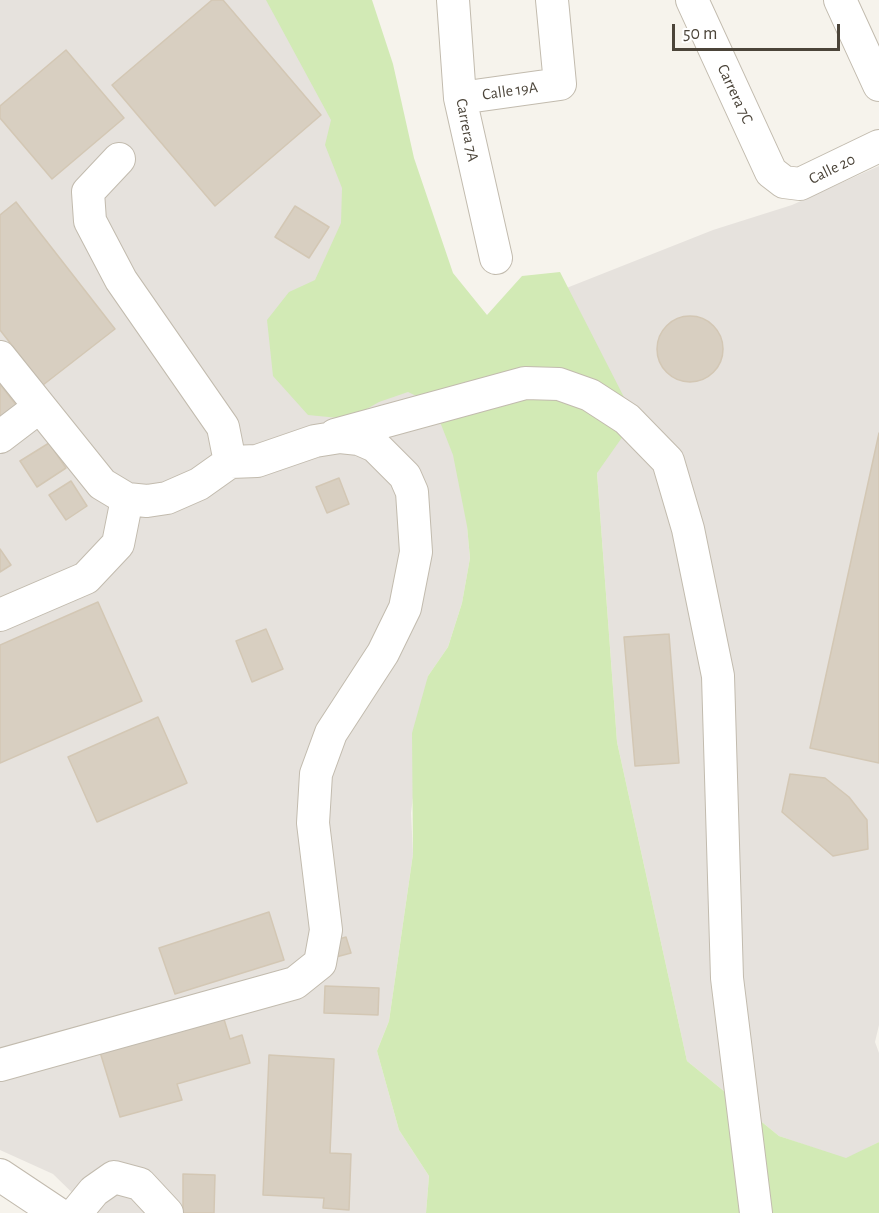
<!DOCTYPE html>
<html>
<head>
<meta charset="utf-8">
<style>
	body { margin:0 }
	#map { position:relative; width:879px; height:1213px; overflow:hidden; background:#f6f3ec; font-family:"Alegreya Sans",sans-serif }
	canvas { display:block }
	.scale { position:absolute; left:672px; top:24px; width:168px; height:27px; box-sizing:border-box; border:3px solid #4b4439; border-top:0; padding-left:8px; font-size:18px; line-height:21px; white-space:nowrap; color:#4b4439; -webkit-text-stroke:4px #fff; paint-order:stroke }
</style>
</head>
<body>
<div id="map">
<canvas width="879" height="1213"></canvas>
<div class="scale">50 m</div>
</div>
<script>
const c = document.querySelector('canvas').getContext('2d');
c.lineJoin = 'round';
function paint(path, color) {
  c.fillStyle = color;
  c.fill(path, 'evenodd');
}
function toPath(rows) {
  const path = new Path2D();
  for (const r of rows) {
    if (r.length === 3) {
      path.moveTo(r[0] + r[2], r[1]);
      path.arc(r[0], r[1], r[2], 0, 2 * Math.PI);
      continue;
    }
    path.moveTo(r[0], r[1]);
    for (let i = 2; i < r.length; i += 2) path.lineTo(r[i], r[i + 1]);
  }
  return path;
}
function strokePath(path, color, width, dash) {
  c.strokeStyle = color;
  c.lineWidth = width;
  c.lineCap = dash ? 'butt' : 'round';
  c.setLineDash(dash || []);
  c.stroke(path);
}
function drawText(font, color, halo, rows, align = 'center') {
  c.font = font + ' "Alegreya Sans",sans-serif';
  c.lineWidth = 5;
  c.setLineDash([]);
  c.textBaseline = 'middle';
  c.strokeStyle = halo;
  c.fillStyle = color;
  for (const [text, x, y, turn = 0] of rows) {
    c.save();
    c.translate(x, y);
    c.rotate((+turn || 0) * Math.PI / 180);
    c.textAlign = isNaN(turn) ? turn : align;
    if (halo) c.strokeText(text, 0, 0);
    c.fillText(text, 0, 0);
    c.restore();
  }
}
const industrial = toPath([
	[0,0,315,0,473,325,713,230,792,205,879,166,879,1025,875,1042,879,1053,879,1142,846,1159,779,1136,687,1061,617,742,597,473,467,526,470,558,462,603,448,647,428,676,411,813,413,854,389,1021,377,1051,399,1130,429,1176,426,1213,93,1213,53,1174,0,1150]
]);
const green = toPath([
	[266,0,372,0,393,64,414,158,453,273,487,315,522,276,560,272,629,407,635,419,597,473,617,742,687,1061,779,1136,846,1158,879,1142,879,1213,426,1213,429,1176,399,1130,377,1051,389,1021,413,854,412,733,428,676,448,647,462,603,470,558,467,526,453,455,433,404,408,392,379,402,349,419,308,415,273,376,267,320,289,292,315,280,341,223,342,188,325,145,331,120]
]);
const building = toPath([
	[212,0,223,0,321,115,215,206,112,85,212,0],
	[66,50,124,118,52,179,0,118,0,106,66,50],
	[16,202,115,329,43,385,0,330,0,215,16,202],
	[295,206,329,227,309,258,275,237,295,206],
	[690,349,33],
	[0,384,20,410,0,425,0,384],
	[879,433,879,763,810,748,879,433],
	[49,443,66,468,37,487,20,461,49,443],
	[339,478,349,504,327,513,316,487,339,478],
	[71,481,87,506,66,520,49,495,71,481],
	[0,549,11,565,0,572,0,549],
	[98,602,142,701,0,763,0,645,98,602],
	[266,629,283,669,252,682,236,641,266,629],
	[669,634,679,763,635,766,624,637,669,634],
	[158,717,187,783,97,822,68,757,158,717],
	[790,774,825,778,849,797,867,820,868,849,833,856,782,812,790,774],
	[269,912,284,960,175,994,159,948,269,912],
	[346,937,351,953,336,957,332,941,346,937],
	[325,986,379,988,378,1015,324,1013,325,986],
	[223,1016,230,1039,242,1035,250,1063,177,1084,182,1100,120,1117,100,1052,223,1016],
	[269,1055,334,1059,330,1153,351,1154,349,1210,323,1208,324,1198,263,1195,269,1055],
	[183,1174,215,1175,214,1213,183,1213,183,1174]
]);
const minor = toPath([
	[453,0,460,98,496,258],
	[692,0,771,172,784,182,800,184,879,146],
	[840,0,879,85],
	[460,98,560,84,552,0],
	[0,357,102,484,127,499],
	[335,435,525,383,559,384,590,395,627,419,668,461,688,529,718,676,727,978,756,1213],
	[0,437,38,408],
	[0,615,86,578,118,544,127,499,147,501,167,498,199,484,230,462],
	[0,1065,295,983,320,963,326,930,313,823,316,774,331,733,383,653,405,608,416,552,412,492,405,476,375,446,359,439,340,437,315,441,257,461,230,462,223,427,121,280,90,221,88,192,119,159],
	[0,1175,57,1213],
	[76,1213,94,1191,114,1177,140,1184,167,1213]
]);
const streetNames = [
	["Calle 19A",510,91,-8],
	["Carrera 7C",735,94,65],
	["Carrera 7A",467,130,79],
	["Calle 20",832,169,-26]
];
paint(industrial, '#e6e2dd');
paint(green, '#d2eab5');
paint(building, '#d8cfc1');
strokePath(building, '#d3c7b4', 1.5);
strokePath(minor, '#c2bbae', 34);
strokePath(minor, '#fff', 32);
drawText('16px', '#4b4439', '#fff', streetNames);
</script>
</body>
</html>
